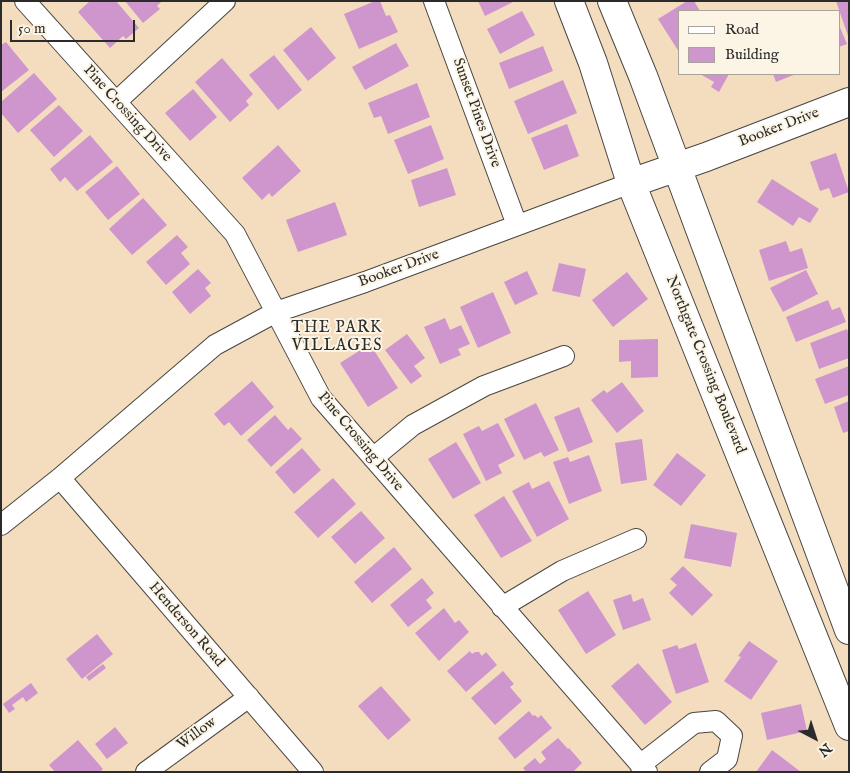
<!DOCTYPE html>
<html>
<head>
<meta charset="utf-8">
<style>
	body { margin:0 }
	#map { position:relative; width:850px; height:773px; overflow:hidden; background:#f3ddbe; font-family:"IM FELL English",serif }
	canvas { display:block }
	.frame { position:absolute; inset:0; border:2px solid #2b2b2b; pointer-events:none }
	.legend { position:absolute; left:678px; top:10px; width:162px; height:65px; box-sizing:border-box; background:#fcf5e5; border:1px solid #a8a49b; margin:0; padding:6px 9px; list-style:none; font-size:15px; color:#2b2b2b }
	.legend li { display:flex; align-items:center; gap:10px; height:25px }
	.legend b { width:25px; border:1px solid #a8a49b }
	.north { position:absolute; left:790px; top:713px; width:50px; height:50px; -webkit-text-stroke:4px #fcf5e5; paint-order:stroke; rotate:140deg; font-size:14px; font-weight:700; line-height:20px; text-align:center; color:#2b2b2b }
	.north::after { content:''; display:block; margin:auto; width:18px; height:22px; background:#2b2b2b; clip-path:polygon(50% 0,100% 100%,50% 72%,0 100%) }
	.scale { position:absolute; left:10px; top:20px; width:125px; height:22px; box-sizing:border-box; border:2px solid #2b2b2b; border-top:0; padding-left:6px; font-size:15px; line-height:18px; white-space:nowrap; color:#2b2b2b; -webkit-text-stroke:4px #fcf5e5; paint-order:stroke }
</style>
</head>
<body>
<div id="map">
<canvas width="850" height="773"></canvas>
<div class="frame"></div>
<ul class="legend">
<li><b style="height:6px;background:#fff"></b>Road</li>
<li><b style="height:14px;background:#cf96ce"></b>Building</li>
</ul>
<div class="north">N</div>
<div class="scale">50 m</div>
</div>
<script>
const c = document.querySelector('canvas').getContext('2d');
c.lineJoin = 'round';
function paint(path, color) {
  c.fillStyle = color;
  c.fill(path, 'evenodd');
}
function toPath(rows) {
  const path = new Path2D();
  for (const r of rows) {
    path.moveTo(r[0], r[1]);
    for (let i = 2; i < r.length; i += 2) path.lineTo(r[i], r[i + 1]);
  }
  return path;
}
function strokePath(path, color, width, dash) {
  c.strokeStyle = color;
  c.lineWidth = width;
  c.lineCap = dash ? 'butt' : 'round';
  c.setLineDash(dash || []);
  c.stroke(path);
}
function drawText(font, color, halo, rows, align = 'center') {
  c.font = font + ' "IM FELL English",serif';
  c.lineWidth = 4;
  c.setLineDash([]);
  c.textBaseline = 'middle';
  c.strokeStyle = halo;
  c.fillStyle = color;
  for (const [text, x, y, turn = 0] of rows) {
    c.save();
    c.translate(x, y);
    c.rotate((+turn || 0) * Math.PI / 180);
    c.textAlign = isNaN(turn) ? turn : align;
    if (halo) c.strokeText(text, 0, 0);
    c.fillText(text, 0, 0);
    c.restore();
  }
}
const building = toPath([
	[90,1,116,1,139,28,126,39,123,36,110,48,78,12],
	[125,1,162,1,157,6,160,9,143,23],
	[375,1,380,1,386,16,390,15,398,32,359,49,344,14],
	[478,1,515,1,485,16],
	[687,1,694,1,700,11,679,11,679,52,658,19],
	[836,1,849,1,849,36,848,36],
	[522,11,535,35,500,54,487,29],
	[839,25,847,44,839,47],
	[311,27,336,58,308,81,283,50],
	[6,42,29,70,1,92,1,45],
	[396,43,409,66,365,90,352,67],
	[543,46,553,71,509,89,499,63],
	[274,55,302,90,278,110,249,75],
	[222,58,253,94,246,101,249,105,230,122,195,82],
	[34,73,57,99,18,133,1,113,1,102],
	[700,74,729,74,719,92,711,87,714,82],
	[773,74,796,74,776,82],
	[563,80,577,113,528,134,514,101],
	[417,83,430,117,388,134,381,116,374,118,368,103],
	[193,89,217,117,190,141,165,113],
	[59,105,83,131,54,157,30,130],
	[567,124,579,156,544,170,531,138],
	[431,125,444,159,408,174,394,140],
	[90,135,113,162,77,191,65,177,60,182,50,169],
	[278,145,301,171,272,197,269,193,262,200,242,178],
	[836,153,849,192,833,198,829,188,820,191,810,162],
	[117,166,140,194,108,220,85,192],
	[447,168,456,195,419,207,411,180],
	[772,179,819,209,810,223,799,217,793,226,757,202],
	[143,198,167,225,132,255,109,229],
	[335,202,347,235,298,252,286,220],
	[177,235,188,247,181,253,190,264,166,285,146,262],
	[786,241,790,252,802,248,808,268,769,281,759,250],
	[559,263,586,269,580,297,552,291],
	[198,269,211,283,205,288,211,296,190,314,172,292],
	[806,270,818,294,783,312,770,288],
	[527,271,538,294,515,305,504,282],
	[627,272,648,299,613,327,592,300],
	[493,292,511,333,478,348,460,307],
	[828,300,832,310,840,307,846,322,796,342,786,317],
	[445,318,450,330,461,325,470,344,458,349,461,355,440,364,424,327],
	[847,329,849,334,849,358,819,369,810,343],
	[407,334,425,358,414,366,422,376,411,384,385,350],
	[658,339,658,377,631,378,631,361,619,362,619,340],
	[370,344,398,388,368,407,340,363],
	[849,366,849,395,825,404,815,379],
	[252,381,274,407,241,436,229,422,224,426,214,414],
	[622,382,644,411,617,433,591,400,604,390,607,393],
	[849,401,849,431,843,433,834,407],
	[536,403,559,450,544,457,541,452,524,460,504,419],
	[579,407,593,442,568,452,554,417],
	[275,415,288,430,291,427,302,439,271,467,247,440],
	[498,423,515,456,498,465,502,473,486,481,463,434,479,426,482,431],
	[642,439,647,480,621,484,615,443],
	[456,442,481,483,453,499,428,459],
	[302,448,321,470,294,494,275,472],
	[677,453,706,475,681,506,653,485],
	[589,455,602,491,569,504,553,462,568,457,570,462],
	[333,478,356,504,318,538,294,512],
	[549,481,569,519,537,537,512,491,529,482,532,489],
	[504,496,532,541,501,558,474,515],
	[361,511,385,538,355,564,331,537],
	[691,524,737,533,731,567,684,558],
	[394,547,412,569,372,603,354,582],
	[683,566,713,595,692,616,669,593,677,585,670,579],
	[422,578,434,593,426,600,432,608,408,627,390,605],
	[588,591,616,635,586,654,558,610],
	[631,594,633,602,643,598,651,620,623,630,613,600],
	[444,608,455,623,459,620,469,632,439,661,415,633],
	[97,634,113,654,82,679,66,659],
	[749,641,778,661,751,700,724,681,741,657,738,656],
	[696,643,709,682,676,694,662,650,677,645,679,649],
	[470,651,472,654,475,652,479,652,482,656,486,652,497,665,466,692,447,671],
	[638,663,672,702,645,725,611,686],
	[103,664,106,668,89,681,86,677],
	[503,671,514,684,510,687,522,701,495,725,471,698],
	[31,683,38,693,26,702,23,697,12,705,15,709,9,713,3,704],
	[381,686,411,720,388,740,358,706],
	[801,704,807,731,767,740,761,713],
	[529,711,533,716,535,715,538,718,541,715,552,728,515,759,498,738],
	[115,727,128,743,107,759,95,744],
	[558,738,568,749,569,748,582,763,573,772,526,772,523,768,535,758,540,764,546,759,541,752],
	[78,740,103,769,100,772,55,772,49,765],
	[772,750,801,772,756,772]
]);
const street = toPath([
	[25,1,235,234,321,398,647,772],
	[434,1,517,225],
	[116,102,225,1],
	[373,458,413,425,484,386,564,356],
	[60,478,313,772],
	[1,525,60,478,215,345,276,312,365,282,631,183],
	[502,607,562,571,636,539],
	[640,765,694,723,716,721,732,736,727,759,710,772],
	[146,772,249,697]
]);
const secondary = toPath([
	[569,1,593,63,631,183,849,726],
	[612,1,643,76,849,630],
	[631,183,706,157,849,102]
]);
const streetNames = [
	["Sunset Pines Drive",476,113,70],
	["Pine Crossing Drive",127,114,48],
	["Booker Drive",779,128,-21],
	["Booker Drive",399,269,-20],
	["Northgate Crossing Boulevard",705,365,68],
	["Pine Crossing Drive",360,442,50],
	["Henderson Road",186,625,49],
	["Willow",197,734,-36]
];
const neighbourhoodNames = [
	["THE PARK",337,329],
	["VILLAGES",337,347]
];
paint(building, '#cf96ce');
strokePath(street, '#494641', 22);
strokePath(secondary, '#494641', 30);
strokePath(street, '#fff', 20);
strokePath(secondary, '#fff', 28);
drawText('15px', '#2b2b2b', '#fcf5e5', streetNames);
c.letterSpacing = '1px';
drawText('16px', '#2b2b2b', '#fcf5e5', neighbourhoodNames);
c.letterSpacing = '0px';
</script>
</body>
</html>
